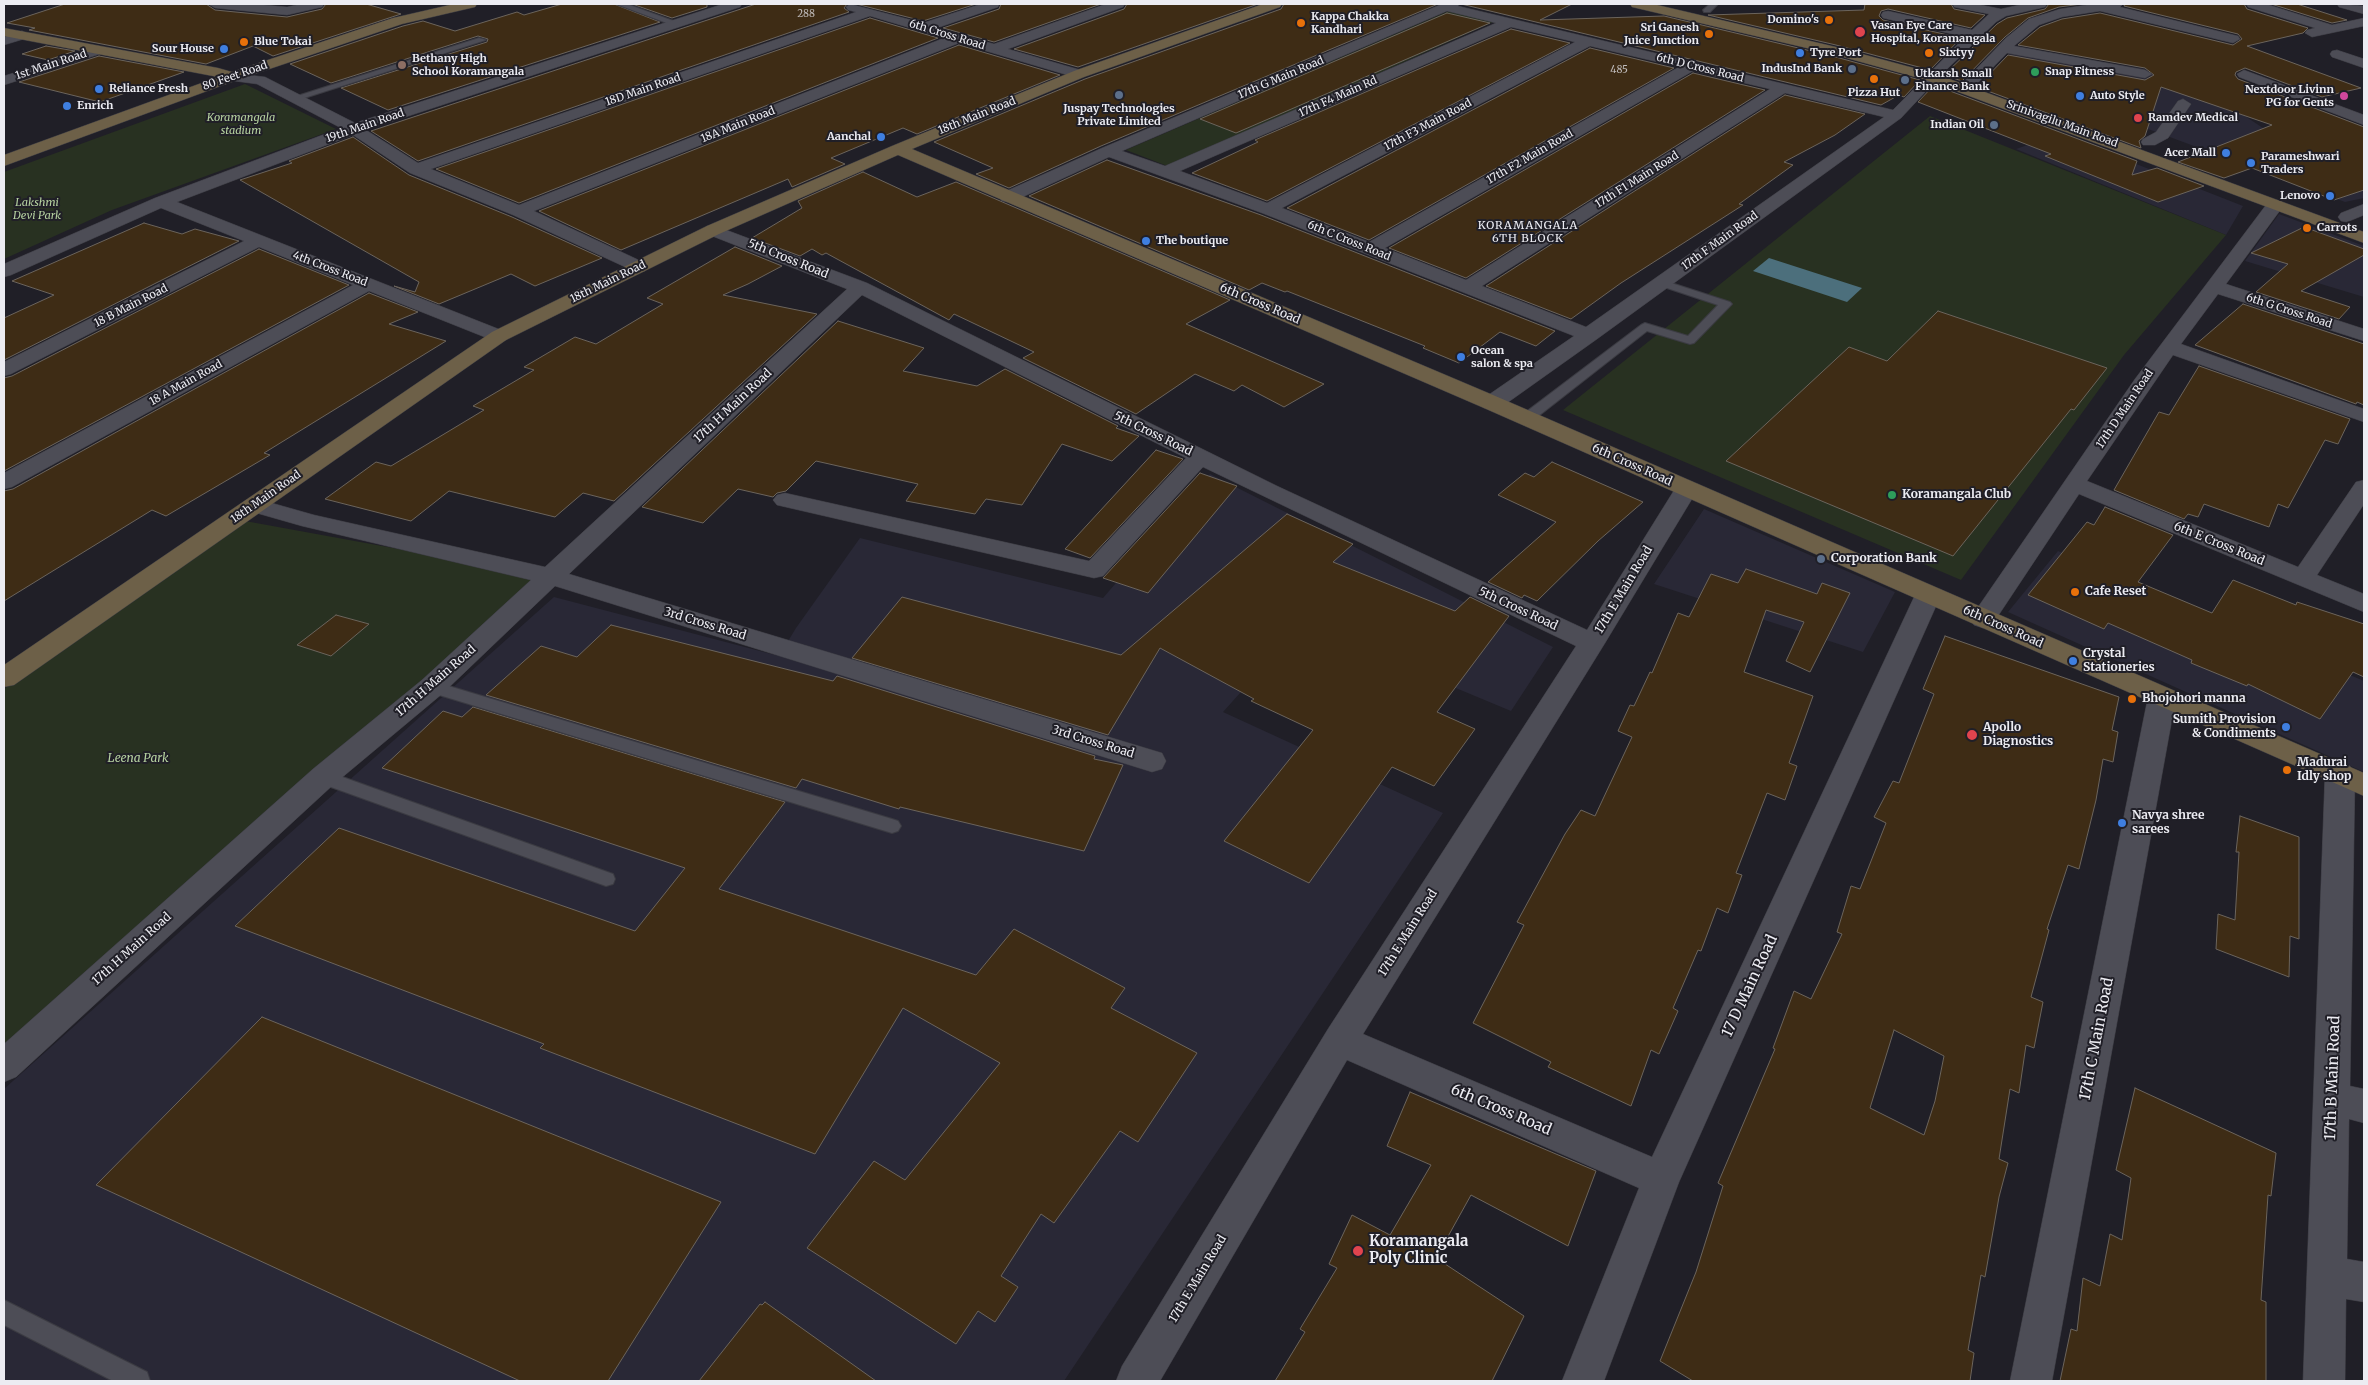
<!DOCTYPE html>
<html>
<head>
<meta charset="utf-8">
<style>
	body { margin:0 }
	#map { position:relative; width:2368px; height:1385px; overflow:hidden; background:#201f27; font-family:Merriweather,serif }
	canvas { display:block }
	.frame { position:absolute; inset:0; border:5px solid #ececf2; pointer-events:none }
</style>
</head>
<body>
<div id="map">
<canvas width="2368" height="1385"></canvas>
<div class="frame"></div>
</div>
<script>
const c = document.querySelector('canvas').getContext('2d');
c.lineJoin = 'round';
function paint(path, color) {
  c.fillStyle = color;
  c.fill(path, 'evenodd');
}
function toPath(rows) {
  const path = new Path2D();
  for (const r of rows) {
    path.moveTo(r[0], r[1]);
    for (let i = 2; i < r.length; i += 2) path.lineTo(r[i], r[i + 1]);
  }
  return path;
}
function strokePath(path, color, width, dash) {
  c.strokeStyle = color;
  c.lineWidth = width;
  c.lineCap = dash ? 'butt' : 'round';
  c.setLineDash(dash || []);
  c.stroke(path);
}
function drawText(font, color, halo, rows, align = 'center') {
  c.font = font + ' Merriweather,serif';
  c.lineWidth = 4;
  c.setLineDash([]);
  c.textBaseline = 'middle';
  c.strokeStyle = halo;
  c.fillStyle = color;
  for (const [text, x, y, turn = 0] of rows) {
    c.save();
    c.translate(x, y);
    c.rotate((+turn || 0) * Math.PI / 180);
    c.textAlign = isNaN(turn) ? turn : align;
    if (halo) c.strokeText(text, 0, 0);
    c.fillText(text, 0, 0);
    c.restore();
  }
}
const built = toPath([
	[2017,47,2185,76,2266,130,2364,173,2364,198,2345,202,2105,113,1991,74],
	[2060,134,2243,206,2226,235,2016,149],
	[2279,214,2364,246,2364,297,2245,261],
	[1210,474,1553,647,1511,711,1302,624,1223,712,1443,813,1064,1381,4,1381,4,1089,554,597,779,656,796,628,860,538,1103,598],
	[1704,509,1895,592,1863,652,1654,584],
	[2058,551,2364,681,2364,772,2008,612]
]);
const green = toPath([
	[1451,10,1493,22,1170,167,1126,150],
	[245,84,336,129,112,210,4,259,4,172],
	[1930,116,2226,235,2124,355,1961,580,1563,410],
	[245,521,552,577,4,1051,4,689]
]);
const water = toPath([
	[1769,258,1862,288,1847,302,1753,271]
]);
const building = toPath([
	[65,4,206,4,215,10,287,17,322,9,326,4,366,4,401,14,273,56,253,46,206,64,29,30,35,28,7,23,65,4],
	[562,4,614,4,660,22,388,110,341,88,487,42,488,39,478,36,331,83,290,64,403,26,423,21,455,31,517,12,524,15,562,4],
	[632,4,707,4,707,7,672,18,632,4],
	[756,4,847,4,844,8,849,12,418,161,371,131,756,4],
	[856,4,976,4,923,21,856,4],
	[1001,4,1101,4,994,42,943,28,999,9,1001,4],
	[1127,4,1258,4,1078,67,1014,49,1124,9,1127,4],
	[1284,4,1438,4,1101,146,1009,188,976,174,993,168,934,142,1085,79,1281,9,1284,4],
	[1461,4,1572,4,1540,20,1664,16,1832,56,1920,80,1904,97,1899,95,1881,105,1461,4],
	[1865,4,1951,4,1954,9,1985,15,1971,28,1888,9,1881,11,1879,16,1883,20,1961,38,1930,70,1836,45,1708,15,1864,10,1865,4],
	[2049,4,2082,4,2059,7,2028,18,2005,37,1962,81,1944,75,1997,24,2007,18,2045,9,2049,4],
	[2125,4,2244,4,2247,9,2308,28,2303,33,2247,46,2361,88,2322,97,2245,68,2236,72,2235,75,2238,79,2364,127,2364,190,2334,200,2252,168,2224,178,2178,162,2272,125,2161,87,2145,136,2139,141,2141,148,1977,87,2008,55,2145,80,2154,75,2145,68,2018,45,2040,27,2062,19,2100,13,2233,45,2242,39,2238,34,2124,6,2125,4],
	[2271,4,2297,4,2347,20,2332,23,2271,4],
	[1447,13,1490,23,1236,133,1200,119,1447,13],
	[870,18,938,38,519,203,436,169,870,18],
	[1511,29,1570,43,1267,201,1192,173,1258,142,1255,140,1511,29],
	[959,45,1060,75,917,134,903,128,831,158,845,164,792,187,788,179,621,250,539,211,959,45],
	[46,46,75,51,48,60,22,54,46,46],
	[1590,48,1674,68,1369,240,1287,208,1590,48],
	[99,56,184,72,100,102,19,82,99,56],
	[1693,73,1765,90,1466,278,1389,248,1693,73],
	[1934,85,2137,161,2132,175,2157,168,2204,186,2158,202,2045,156,2051,154,1918,102,1934,85],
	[1785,95,1865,114,1835,135,1784,162,1793,165,1739,204,1743,205,1621,283,1571,319,1486,286,1785,95],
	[353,137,409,175,512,217,602,258,535,286,511,274,439,304,394,286,415,292,419,282,240,180,292,163,289,161,353,137],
	[1107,160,1261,215,1555,331,1536,346,1500,332,1459,363,1423,348,1425,346,1287,291,1285,292,1262,283,1249,290,1029,196,1107,160],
	[863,172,917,197,956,182,1230,300,1186,324,1324,384,1284,407,1242,385,1234,391,1195,374,1136,414,1023,358,1034,352,954,314,949,320,826,253,822,255,812,249,800,256,752,238,802,208,798,201,863,172],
	[144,223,182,234,195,229,239,241,4,360,4,318,54,295,12,281,144,223],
	[2304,227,2364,249,2364,255,2301,291,2350,307,2339,319,2256,292,2288,264,2251,253,2304,227],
	[735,247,782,266,748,284,723,295,817,314,614,501,583,493,555,517,449,491,411,521,325,499,376,462,391,466,484,410,473,406,534,370,524,367,575,337,596,344,663,304,647,298,735,247],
	[259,249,349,285,4,471,4,378,12,376,259,249],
	[369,293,418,312,389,324,446,341,264,453,270,455,224,482,166,516,152,510,4,601,4,491,13,489,369,293],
	[2243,304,2364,344,2364,405,2357,402,2356,404,2195,345,2243,304],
	[1938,311,2107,368,2074,410,2071,409,1953,556,1726,461,1849,347,1887,361,1938,311],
	[838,321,924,348,903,371,977,386,1005,369,1118,426,1116,428,1139,436,1112,461,1062,444,1022,505,986,499,975,514,906,501,918,484,816,461,786,491,777,493,773,497,738,489,703,523,642,507,838,321],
	[2199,366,2350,419,2338,444,2325,440,2288,508,2278,504,2269,527,2204,504,2198,517,2188,514,2184,519,2114,490,2159,412,2169,415,2199,366],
	[1156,450,1183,459,1090,558,1065,549,1156,450],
	[1552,462,1643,502,1598,541,1537,601,1524,595,1522,598,1488,582,1556,522,1498,495,1525,473,1534,477,1552,462],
	[1200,473,1237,486,1148,593,1103,578,1200,473],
	[2105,507,2173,535,2138,582,2212,613,2233,580,2296,605,2297,602,2364,624,2364,677,2353,672,2320,719,2248,684,2247,686,2191,663,2192,660,2108,623,2104,629,2028,595,2087,522,2094,525,2105,507],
	[1287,514,1353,544,1333,562,1455,611,1470,597,1509,616,1437,712,1475,729,1434,786,1392,767,1309,883,1224,841,1313,730,1251,701,1254,699,1160,648,1108,735,852,658,902,597,1121,655,1287,514],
	[1746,569,1817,594,1822,583,1850,593,1810,672,1786,661,1804,622,1766,610,1744,672,1813,696,1789,763,1797,766,1785,800,1767,793,1736,873,1742,875,1728,913,1717,908,1701,951,1698,950,1673,1008,1678,1011,1659,1054,1651,1050,1631,1106,1548,1067,1551,1062,1473,1023,1524,925,1517,922,1565,834,1581,810,1595,816,1632,737,1618,731,1630,705,1634,706,1650,672,1652,673,1678,613,1689,617,1711,574,1738,583,1746,569],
	[336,615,369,624,331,656,297,645,336,615],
	[611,625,833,681,837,676,1095,756,1094,759,1123,765,1084,851,900,807,899,809,802,779,796,788,486,695,541,646,577,657,611,625],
	[1945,636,2119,697,2112,730,2118,732,2113,762,2103,759,2096,800,2079,869,2068,865,2047,929,2049,930,2031,997,2043,1002,2034,1048,2026,1045,2019,1093,2010,1089,1999,1159,2008,1163,1999,1197,1985,1277,1981,1275,1968,1350,1974,1353,1970,1381,1693,1381,1660,1361,1696,1272,1723,1186,1718,1183,1775,1049,1773,1048,1794,991,1811,999,1842,934,1837,932,1851,886,1860,889,1886,823,1874,817,1893,781,1899,783,1934,694,1923,689,1945,636],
	[1894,1030,1944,1056,1935,1101,1924,1135,1870,1108,1894,1030],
	[473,707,785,802,719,889,976,975,1014,929,1125,988,1111,1008,1197,1053,1138,1142,1120,1131,1054,1223,1041,1214,1001,1276,1018,1287,995,1322,978,1311,956,1344,807,1248,874,1161,905,1180,1000,1063,903,1008,815,1154,540,1048,544,1044,235,926,339,828,635,931,685,868,382,768,443,711,462,717,473,707],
	[2240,816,2299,837,2299,939,2290,936,2289,977,2216,949,2218,914,2235,920,2239,852,2236,852,2240,816],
	[262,1017,721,1202,608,1381,520,1381,96,1185,262,1017],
	[2135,1088,2276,1153,2271,1196,2268,1195,2261,1300,2266,1302,2266,1381,2060,1381,2071,1329,2077,1331,2083,1278,2100,1286,2110,1234,2122,1240,2131,1178,2116,1170,2135,1088],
	[1410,1092,1596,1171,1568,1246,1471,1195,1436,1258,1524,1316,1492,1381,1275,1381,1305,1332,1300,1329,1337,1268,1329,1264,1352,1215,1390,1235,1431,1165,1387,1146,1410,1092],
	[765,1302,876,1381,699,1381,760,1304,762,1305,765,1302]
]);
const lane = toPath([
	[616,4,627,4,679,23,672,25,616,4],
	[1710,4,1718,4,1710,12,1704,12,1703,10,1710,4],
	[479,38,486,40,298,100,291,98,479,38],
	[1662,280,1730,302,1732,304,1694,343,1690,344,1647,331,1532,421,1522,421,1521,418,1522,415,1641,325,1645,323,1688,336,1718,305,1658,285,1656,283,1662,280],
	[432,681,892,819,898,821,901,826,898,831,892,833,426,691,424,687,426,683,432,681],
	[323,770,613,874,615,879,613,884,606,886,317,782,314,777,317,772,323,770],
	[4,1300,147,1372,150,1381,113,1381,4,1325,4,1300]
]);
const street = toPath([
	[208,4,253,4,287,7,301,4,324,4,322,7,287,15,215,8,208,4],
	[723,4,742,4,740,7,366,130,418,163,856,12,848,10,846,7,850,4,923,23,981,4,999,4,998,7,937,28,994,44,1106,4,1125,4,1123,7,1008,49,1084,71,1086,74,1084,77,1074,77,959,43,534,211,645,263,647,267,645,271,638,273,513,215,410,173,353,135,177,202,506,332,509,336,506,340,499,342,492,340,369,291,12,487,4,489,4,473,353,285,259,247,11,374,4,376,4,362,244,241,161,208,11,275,4,277,4,264,155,198,341,128,257,84,227,80,225,77,227,74,232,73,265,77,355,123,723,4],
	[870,16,944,38,519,205,431,169,870,16],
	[1442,4,1459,4,1458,6,1893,110,1965,37,1883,18,1881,15,1883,12,1888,11,1972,30,1989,14,1954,7,1953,4,1976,4,2001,9,2024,4,2047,4,2045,7,2006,16,1996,22,1944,72,1901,118,1597,339,1500,408,1492,409,1484,408,1481,403,1484,398,1574,336,1262,213,1109,157,1014,201,1008,202,1002,201,999,197,1002,193,1102,148,1442,4],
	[1447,11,1496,23,1165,166,1122,151,1447,11],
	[1511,27,1575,42,1267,203,1180,171,1511,27],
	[1590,46,1679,67,1369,242,1282,208,1590,46],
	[1693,71,1770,89,1466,280,1385,248,1693,71],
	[1785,93,1884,117,1586,327,1482,286,1785,93],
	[2093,4,2123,4,2120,7,2238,36,2240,39,2233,43,2100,11,2062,17,2039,25,2014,46,2145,70,2152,74,2145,78,2007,53,1969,92,1964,93,1957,89,2006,38,2029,19,2060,9,2093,4],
	[2246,4,2266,4,2332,25,2364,18,2364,26,2312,37,2305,33,2307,30,2315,28,2248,7,2246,4],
	[2337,4,2364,6,2364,14,2339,7,2337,4],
	[22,31,29,35,27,38,4,45,4,37,22,31],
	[98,46,105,50,103,53,4,85,4,76,98,46],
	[2337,50,2364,59,2364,68,2332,57,2330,54,2332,51,2337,50],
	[2244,70,2364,115,2364,125,2239,77,2237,74,2244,70],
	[2183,99,2191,104,2168,138,2155,145,2143,145,2141,142,2143,139,2156,132,2178,101,2183,99],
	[2275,200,2281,201,2284,205,2226,284,2364,329,2364,341,2218,294,2181,344,2364,409,2364,422,2173,355,2087,481,2298,567,2356,482,2364,480,2364,504,2317,575,2364,594,2364,612,2079,494,1992,625,1983,628,1974,625,1970,619,1974,613,2135,379,2269,201,2275,200],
	[2364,204,2364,215,2347,222,2341,221,2338,217,2341,213,2364,204],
	[713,225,867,283,1277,486,1587,630,1678,484,1686,482,1694,484,1698,489,1605,643,1363,1034,1652,1157,1915,595,1919,589,1928,587,1937,589,1941,595,1679,1182,1604,1381,1562,1381,1639,1188,1347,1060,1160,1381,1116,1381,1122,1366,1328,1029,1576,646,1203,467,1103,576,1094,578,777,505,773,500,777,495,785,493,1089,561,1186,458,862,295,569,574,1162,753,1166,761,1162,769,1152,772,555,586,442,694,333,785,16,1077,4,1082,4,1044,313,769,422,680,531,580,302,526,246,510,242,505,246,500,254,498,314,515,545,567,847,289,707,234,704,230,707,226,713,225],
	[2162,687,2172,690,2176,697,2052,1381,2010,1381,2148,697,2152,690,2162,687],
	[2340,763,2350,766,2355,774,2350,1086,2364,1089,2364,1123,2349,1119,2347,1259,2364,1262,2364,1302,2346,1299,2345,1381,2303,1381,2325,774,2330,766,2340,763]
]);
const secondary = toPath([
	[454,4,477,4,475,7,402,24,237,80,4,166,4,155,218,77,4,36,4,28,218,68,232,72,393,18,454,4],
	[1263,4,1282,4,1280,7,1084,77,912,149,1500,398,2364,773,2364,796,1484,408,898,155,719,234,506,340,14,685,4,687,4,665,492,332,707,226,892,146,1074,71,1263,4],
	[1630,4,1653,4,1836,47,1936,74,2364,232,2364,243,1926,80,1832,54,1632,7,1630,4]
]);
const markers = [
	[1829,20,5,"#e8710a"],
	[1301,23,5,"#e8710a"],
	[1860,32,6,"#e0444e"],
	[1709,34,5,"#e8710a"],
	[244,42,5,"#e8710a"],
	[224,49,5,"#3f7fe0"],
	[1800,53,5,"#3f7fe0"],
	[1929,53,5,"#e8710a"],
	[402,65,5,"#8d6e63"],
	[1852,69,5,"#5c6f8a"],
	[2035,72,5,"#2e9e5b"],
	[1874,79,5,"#e8710a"],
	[1905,80,5,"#5c6f8a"],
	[99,89,5,"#3f7fe0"],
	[1119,95,5,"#5c6f8a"],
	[2080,96,5,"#3f7fe0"],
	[2344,96,5,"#d1479c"],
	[67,106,5,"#3f7fe0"],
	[2138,118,5,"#e0444e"],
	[1994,125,5,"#5c6f8a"],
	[881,137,5,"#3f7fe0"],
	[2226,153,5,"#3f7fe0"],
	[2251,163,5,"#3f7fe0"],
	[2330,196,5,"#3f7fe0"],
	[2307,228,5,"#e8710a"],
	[1146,241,5,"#3f7fe0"],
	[1461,357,5,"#3f7fe0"],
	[1892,495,5,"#2e9e5b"],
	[1821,559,5,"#5c6f8a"],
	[2075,592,5,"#e8710a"],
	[2073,661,5,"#3f7fe0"],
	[2132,699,5,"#e8710a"],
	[2286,727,5,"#3f7fe0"],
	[1972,735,6,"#e0444e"],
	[2287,770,5,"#e8710a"],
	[2122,823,5,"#3f7fe0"],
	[1358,1251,6,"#e0444e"]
];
const numberNames = [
	["288",806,14],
	["485",1619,70]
];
const farPoinames = [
	["Kappa Chakka",1311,17],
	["Kandhari",1311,30],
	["Domino's",1819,20,"right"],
	["Vasan Eye Care",1871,26],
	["Hospital, Koramangala",1871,39],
	["Sri Ganesh",1699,28,"right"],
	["Juice Junction",1699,41,"right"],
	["Blue Tokai",254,42],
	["Sour House",214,49,"right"],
	["Tyre Port",1810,53],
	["Sixtyy",1939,53],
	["Bethany High",412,59],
	["School Koramangala",412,72],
	["IndusInd Bank",1842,69,"right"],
	["Snap Fitness",2045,72],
	["Utkarsh Small",1915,74],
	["Finance Bank",1915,87],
	["Reliance Fresh",109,89],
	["Nextdoor Livinn",2334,90,"right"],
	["PG for Gents",2334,103,"right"],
	["Pizza Hut",1874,93,"center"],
	["Auto Style",2090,96],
	["Enrich",77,106],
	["Juspay Technologies",1119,109,"center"],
	["Private Limited",1119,122,"center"],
	["Ramdev Medical",2148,118],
	["Indian Oil",1984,125,"right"],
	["Aanchal",871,137,"right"],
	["Acer Mall",2216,153,"right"],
	["Parameshwari",2261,157],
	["Traders",2261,170],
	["Lenovo",2320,196,"right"],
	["Carrots",2317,228],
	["The boutique",1156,241],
	["Ocean",1471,351],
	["salon & spa",1471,364]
];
const farStreetnames = [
	["6th Cross Road",947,35,17],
	["1st Main Road",51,65,-18],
	["6th D Cross Road",1700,68,14],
	["80 Feet Road",235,76,-19],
	["17th G Main Road",1281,78,-23],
	["18D Main Road",643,90,-19],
	["17th F4 Main Rd",1338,97,-24],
	["18th Main Road",977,116,-22],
	["Srinivagilu Main Road",2062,124,20],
	["18A Main Road",738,125,-22],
	["17th F3 Main Road",1428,125,-28],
	["19th Main Road",365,126,-19],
	["17th F2 Main Road",1530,157,-30],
	["17th F1 Main Road",1637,180,-32],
	["6th C Cross Road",1349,241,22],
	["17th F Main Road",1720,241,-36],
	["4th Cross Road",330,269,21],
	["18th Main Road",608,282,-26],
	["18 B Main Road",131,306,-27],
	["6th G Cross Road",2289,311,18],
	["18 A Main Road",186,383,-29],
	["17th D Main Road",2125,409,-56],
	["18th Main Road",266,497,-35]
];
const farParknames = [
	["Koramangala",241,118],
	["stadium",241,131],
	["Lakshmi",37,203],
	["Devi Park",37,216]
];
const farNeighbourhoodnames = [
	["KORAMANGALA",1528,226],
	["6TH BLOCK",1528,239]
];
const streetNames = [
	["5th Cross Road",788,259,22],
	["6th Cross Road",1260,304,23],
	["17th H Main Road",733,406,-43],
	["5th Cross Road",1153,434,26],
	["6th Cross Road",1632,465,24],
	["6th E Cross Road",2219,544,22],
	["17th E Main Road",1624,590,-59],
	["5th Cross Road",1518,609,25],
	["3rd Cross Road",705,624,17],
	["6th Cross Road",2003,627,24],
	["17th H Main Road",436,681,-41],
	["3rd Cross Road",1093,742,17],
	["17th E Main Road",1408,933,-58],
	["17th H Main Road",132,949,-42],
	["17th E Main Road",1198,1279,-59]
];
const poiNames = [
	["Koramangala Club",1902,495],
	["Corporation Bank",1831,559],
	["Cafe Reset",2085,592],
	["Crystal",2083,654],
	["Stationeries",2083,668],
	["Bhojohori manna",2142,699],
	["Sumith Provision",2276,720,"right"],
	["& Condiments",2276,734,"right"],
	["Apollo",1983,728],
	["Diagnostics",1983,742],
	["Madurai",2297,763],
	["Idly shop",2297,777],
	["Navya shree",2132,816],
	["sarees",2132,830]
];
const parkNames = [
	["Leena Park",138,759]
];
const nearStreetnames = [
	["17 D Main Road",1750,986,-65],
	["17th C Main Road",2097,1039,-79],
	["17th B Main Road",2333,1078,-88],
	["6th Cross Road",1501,1110,23]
];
const nearPoinames = [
	["Koramangala",1369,1242],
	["Poly Clinic",1369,1259]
];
paint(built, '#292836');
paint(green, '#283121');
paint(water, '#4c6f7c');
paint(building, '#3e2c15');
strokePath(building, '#6b645c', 1);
strokePath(lane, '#3b3b42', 2);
strokePath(street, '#3b3b42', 1);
strokePath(secondary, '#3b3b42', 1);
paint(lane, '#4d4d56');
paint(street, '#4d4d56');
paint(secondary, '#6d6048');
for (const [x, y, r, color] of markers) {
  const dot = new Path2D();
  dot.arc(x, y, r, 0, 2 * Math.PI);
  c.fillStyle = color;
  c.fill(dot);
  strokePath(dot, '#201f27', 2);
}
drawText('10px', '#c0bcbb', null, numberNames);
drawText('bold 11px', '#ececf2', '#201f27', farPoinames, 'left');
drawText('11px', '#ececf2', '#201f27', farStreetnames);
drawText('italic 11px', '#b6d2a0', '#201f27', farParknames);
c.letterSpacing = '1px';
drawText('11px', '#ececf2', '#201f27', farNeighbourhoodnames);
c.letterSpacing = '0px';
drawText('12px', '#ececf2', '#201f27', streetNames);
drawText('bold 12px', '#ececf2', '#201f27', poiNames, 'left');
drawText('italic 12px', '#b6d2a0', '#201f27', parkNames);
drawText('15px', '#ececf2', '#201f27', nearStreetnames);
drawText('bold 15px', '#ececf2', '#201f27', nearPoinames, 'left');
</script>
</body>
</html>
